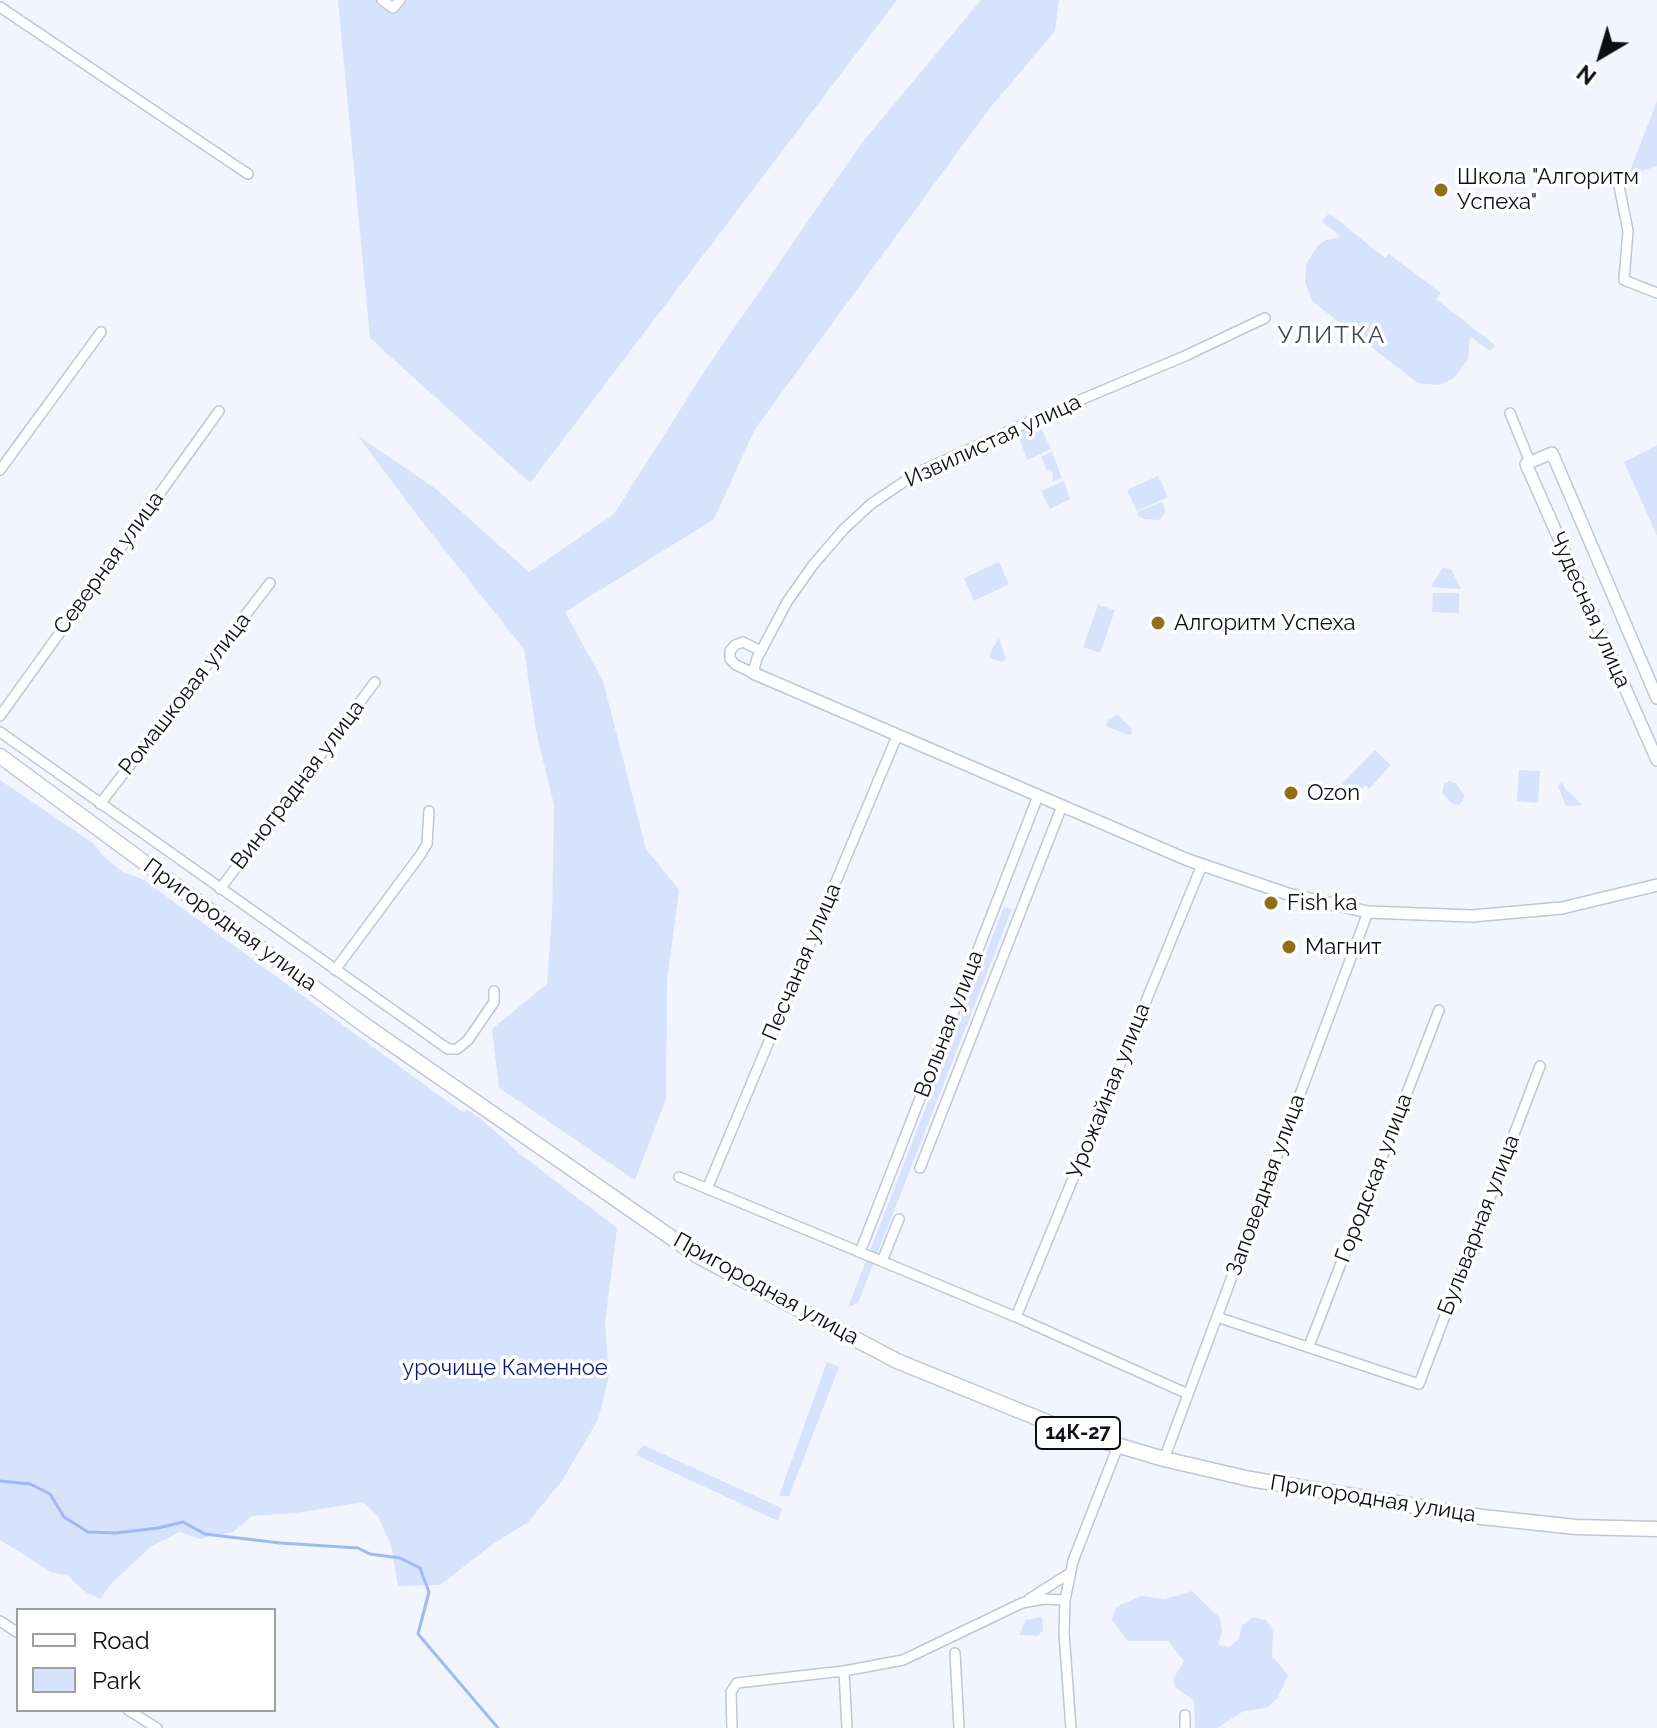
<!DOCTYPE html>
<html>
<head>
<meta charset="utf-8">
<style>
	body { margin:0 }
	#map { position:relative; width:1657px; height:1728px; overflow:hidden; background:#f2f5fd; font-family:Raleway,sans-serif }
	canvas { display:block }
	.legend { position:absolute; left:16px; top:1608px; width:260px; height:104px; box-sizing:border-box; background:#fff; border:2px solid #9e9fa1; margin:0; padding:10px 14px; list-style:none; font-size:24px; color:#0c0e14 }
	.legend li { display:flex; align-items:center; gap:16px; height:40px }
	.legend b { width:40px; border:2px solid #9e9fa1 }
	.north { position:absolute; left:1561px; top:16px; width:80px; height:80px; -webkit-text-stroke:6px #fff; paint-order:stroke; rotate:218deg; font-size:22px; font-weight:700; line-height:32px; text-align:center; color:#0c0e14 }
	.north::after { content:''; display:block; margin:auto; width:28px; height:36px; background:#0c0e14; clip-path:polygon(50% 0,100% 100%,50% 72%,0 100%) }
</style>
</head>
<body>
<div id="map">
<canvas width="1657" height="1728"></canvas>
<ul class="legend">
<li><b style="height:10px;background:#fff"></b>Road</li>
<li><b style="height:22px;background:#d7e2fc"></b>Park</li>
</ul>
<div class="north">N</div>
</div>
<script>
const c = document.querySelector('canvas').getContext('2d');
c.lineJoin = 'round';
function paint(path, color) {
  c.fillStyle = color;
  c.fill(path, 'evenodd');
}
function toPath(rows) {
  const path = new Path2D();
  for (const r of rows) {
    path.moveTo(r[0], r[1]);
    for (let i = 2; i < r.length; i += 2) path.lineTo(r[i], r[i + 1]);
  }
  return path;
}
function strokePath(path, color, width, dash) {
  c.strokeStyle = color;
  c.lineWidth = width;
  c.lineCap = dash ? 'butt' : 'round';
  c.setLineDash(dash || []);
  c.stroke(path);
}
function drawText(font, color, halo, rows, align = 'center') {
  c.font = font + ' Raleway,sans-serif';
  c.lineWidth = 7;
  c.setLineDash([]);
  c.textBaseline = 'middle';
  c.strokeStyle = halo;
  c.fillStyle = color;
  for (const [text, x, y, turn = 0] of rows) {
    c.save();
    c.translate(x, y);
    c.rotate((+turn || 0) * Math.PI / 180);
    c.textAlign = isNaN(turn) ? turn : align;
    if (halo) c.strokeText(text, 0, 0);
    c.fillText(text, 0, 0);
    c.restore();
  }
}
const green = toPath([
	[338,0,897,0,530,483,370,338],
	[981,0,1059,0,1055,31,989,109,755,429,714,519,565,612,603,681,646,849,679,890,667,980,666,1099,635,1180,499,1088,492,1029,547,984,552,917,554,805,536,731,524,649,420,519,358,436,436,489,529,572,614,514,706,369,861,144],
	[1657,101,1657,166,1628,176],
	[1329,213,1385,258,1389,254,1441,293,1436,299,1495,345,1490,351,1470,336,1468,359,1453,379,1438,385,1418,383,1313,302,1305,283,1306,264,1318,245,1326,240,1341,237,1322,221],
	[1036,424,1041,428,1051,449,1027,460,1018,434],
	[1657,445,1657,536,1624,462],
	[1052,452,1062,478,1052,482,1053,473,1047,470,1041,457],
	[1158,476,1168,497,1137,511,1127,490],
	[1064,481,1070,499,1050,509,1041,491],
	[1163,502,1165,512,1160,520,1143,519,1137,515,1139,511],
	[999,562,1009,584,974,601,964,578],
	[1442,568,1451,569,1461,589,1431,587],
	[1433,593,1459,593,1459,613,1432,612],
	[1098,605,1115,610,1100,653,1083,647],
	[999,638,1006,659,1003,662,992,659,989,655],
	[1118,715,1132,729,1132,734,1128,735,1106,726,1108,719],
	[1375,750,1391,765,1369,789,1365,785,1362,789,1340,786],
	[1519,770,1540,771,1538,803,1517,801],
	[0,780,93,843,104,857,123,872,144,880,462,1112,467,1110,480,1118,520,1154,617,1228,605,1323,609,1375,598,1420,561,1482,528,1522,493,1544,440,1585,398,1586,391,1545,378,1516,363,1502,295,1513,252,1516,233,1532,200,1539,180,1532,150,1547,112,1583,100,1599,85,1592,67,1575,53,1573,0,1540],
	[1450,781,1456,783,1464,795,1463,801,1459,805,1453,804,1442,793,1444,783],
	[1562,782,1565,789,1583,805,1566,806,1558,786],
	[1004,907,1012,909,858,1303,848,1307],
	[827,1362,839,1367,789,1496,779,1496],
	[643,1445,782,1508,778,1521,636,1455],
	[1192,1591,1220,1618,1222,1631,1218,1645,1230,1647,1239,1638,1242,1625,1253,1617,1266,1620,1273,1631,1272,1656,1288,1675,1277,1699,1268,1707,1242,1712,1217,1728,1195,1728,1194,1701,1175,1687,1173,1679,1184,1661,1168,1641,1128,1641,1112,1620,1116,1607,1141,1596,1165,1599],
	[1042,1617,1043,1630,1038,1636,1019,1635,1026,1620]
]);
const stream = toPath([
	[0,1481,30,1484,50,1494,64,1517,88,1532,116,1533,158,1528,183,1522,205,1534,280,1543,358,1548,370,1554,400,1558,420,1568,429,1592,418,1634,498,1728]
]);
const minor = toPath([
	[382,0,393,8,400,0],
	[0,7,248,174],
	[1617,176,1628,231,1624,280,1657,293],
	[1510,413,1530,462],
	[0,470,101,332],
	[761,651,743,642,735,645,730,651,730,659,736,665,753,673,757,658,761,651,787,602,813,565,844,529,871,504,917,473,1042,416,1185,356,1265,318],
	[0,716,219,411],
	[0,732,448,1049,457,1049,468,1040,494,1002,494,991],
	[100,804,270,583],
	[220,889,375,682],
	[335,970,421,854,427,844,429,811],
	[920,1168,1062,806],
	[679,1177,1016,1317,1188,1394],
	[707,1189,897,736],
	[860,1252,1038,796],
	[882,1261,899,1219],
	[1016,1317,1202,865],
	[1217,1317,1419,1384,1540,1066],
	[1309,1346,1439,1010],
	[1164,1459,1368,912],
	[1029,1599,1070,1573],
	[0,1621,18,1633],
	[955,1653,959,1728],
	[128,1710,157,1728],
	[732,1728,731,1692,737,1683,844,1671],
	[847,1728,844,1671,903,1660,1022,1603,1043,1599,1065,1600],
	[1071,1728,1064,1633,1065,1600,1073,1561,1118,1446],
	[1185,1728,1185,1715]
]);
const tertiary = toPath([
	[753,673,1188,860,1288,894,1368,912,1472,916,1562,908,1657,885],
	[1657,698,1552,453,1526,464,1657,760]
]);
const primary = toPath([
	[0,756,366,1026,698,1256,897,1361,1069,1431,1164,1459,1250,1479,1482,1517,1576,1527,1657,1529]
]);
const markers = [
	[1441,190,8,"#936e16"],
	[1158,623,8,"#936e16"],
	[1291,793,8,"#936e16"],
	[1271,903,8,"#936e16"],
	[1289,947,8,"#936e16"]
];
const shields = [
	[1078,1433,84]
];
const shieldNames = [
	["14К-27",1078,1433]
];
const poiNames = [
	["Школа \"Алгоритм",1457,177],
	["Успеха\"",1457,202],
	["Алгоритм Успеха",1174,623],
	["Ozon",1307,793],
	["Fish ka",1287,903],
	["Магнит",1305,947]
];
const streetNames = [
	["Извилистая улица",993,441,-25],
	["Северная улица",109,563,-54],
	["Чудесная улица",1590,610,66],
	["Ромашковая улица",185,694,-52],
	["Виноградная улица",298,785,-53],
	["Пригородная улица",230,925,36],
	["Песчаная улица",802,962,-67],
	["Вольная улица",949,1024,-69],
	["Урожайная улица",1109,1091,-68],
	["Городская улица",1374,1178,-69],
	["Заповедная улица",1266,1185,-70],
	["Бульварная улица",1479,1225,-69],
	["Пригородная улица",766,1289,29],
	["Пригородная улица",1373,1499,9]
];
const parkNames = [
	["урочище Каменное",505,1368]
];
const neighbourhoodNames = [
	["УЛИТКА",1332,336]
];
paint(green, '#d7e2fc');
strokePath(stream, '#a0b8f3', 3);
strokePath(minor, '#bec6d7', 12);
strokePath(tertiary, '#bec6d7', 14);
strokePath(primary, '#bec6d7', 17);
strokePath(minor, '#fff', 9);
strokePath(tertiary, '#fff', 11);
strokePath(primary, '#fff', 14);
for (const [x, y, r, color] of markers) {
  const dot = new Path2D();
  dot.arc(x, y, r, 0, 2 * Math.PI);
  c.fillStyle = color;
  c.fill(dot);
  strokePath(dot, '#fff', 3);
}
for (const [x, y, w] of shields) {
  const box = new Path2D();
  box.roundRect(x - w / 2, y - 16, w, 32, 6);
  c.fillStyle = '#fff';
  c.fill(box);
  strokePath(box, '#0c0e14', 2);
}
drawText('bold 20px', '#0c0e14', null, shieldNames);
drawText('22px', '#0c0e14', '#fff', poiNames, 'left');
drawText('22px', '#0c0e14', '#fff', streetNames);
drawText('22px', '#0e1b6e', '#fff', parkNames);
c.letterSpacing = '2px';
drawText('24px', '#404655', '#fff', neighbourhoodNames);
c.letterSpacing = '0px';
</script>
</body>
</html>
